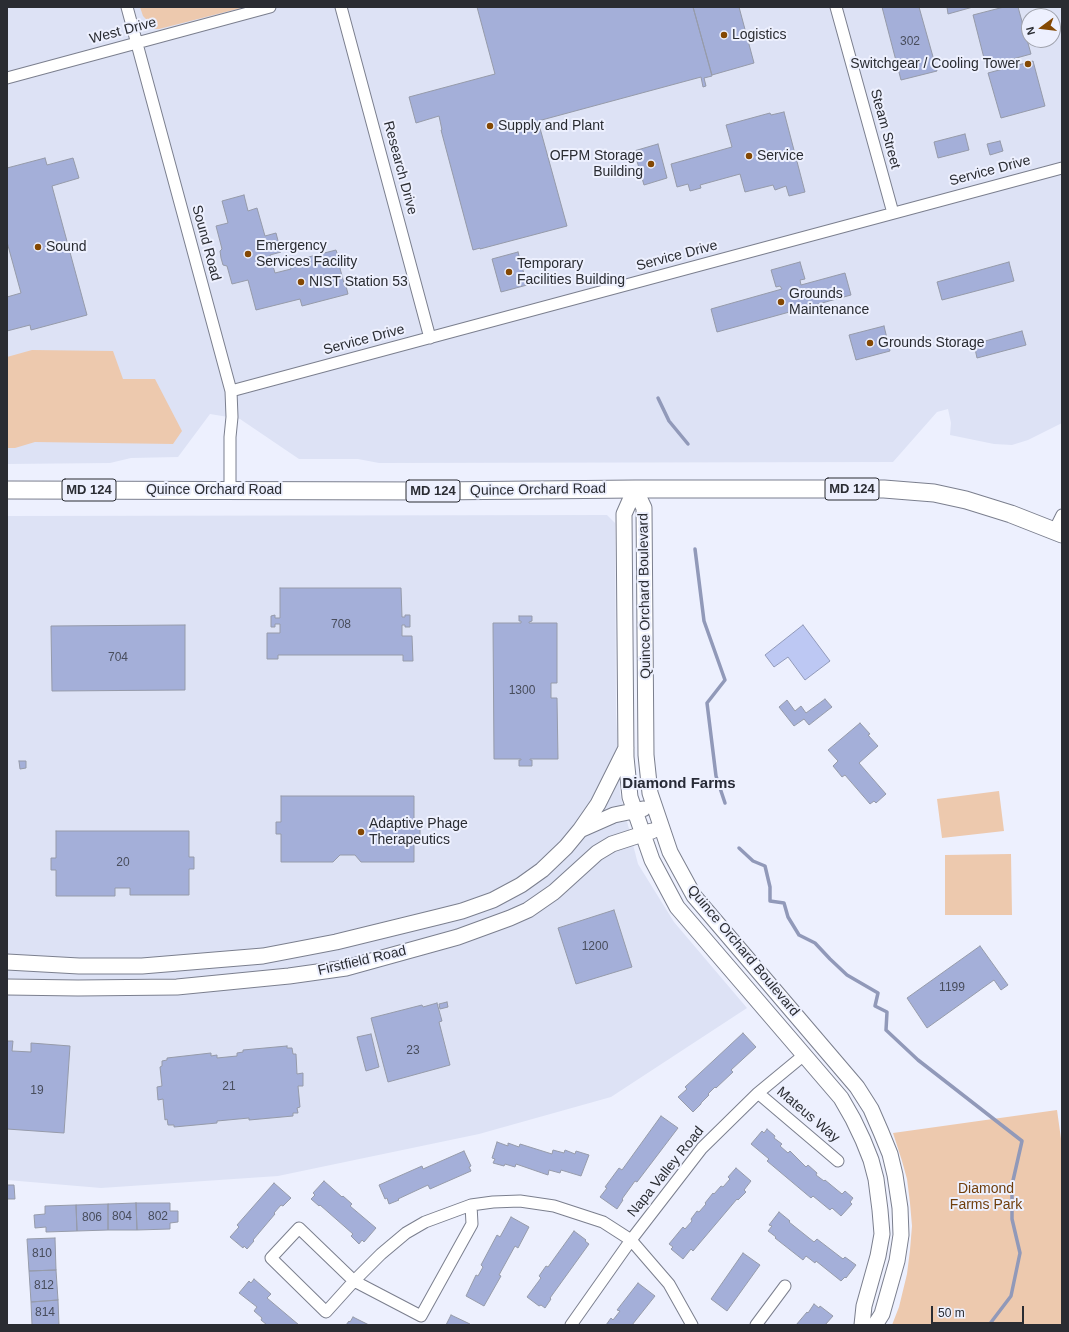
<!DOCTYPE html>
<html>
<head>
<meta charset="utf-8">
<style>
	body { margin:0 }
	#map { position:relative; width:1069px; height:1332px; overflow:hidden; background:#edf0fe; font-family:Helvetica,sans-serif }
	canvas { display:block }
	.frame { position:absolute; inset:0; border:8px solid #2a2c32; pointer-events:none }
	.north { position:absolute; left:1021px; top:8px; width:40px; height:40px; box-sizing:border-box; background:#edf0fe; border:1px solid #9fa2ac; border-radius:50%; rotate:255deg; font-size:11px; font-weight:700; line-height:16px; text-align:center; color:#2a2c32 }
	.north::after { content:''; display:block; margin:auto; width:14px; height:18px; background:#844803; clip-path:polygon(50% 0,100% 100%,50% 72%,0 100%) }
	.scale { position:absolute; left:931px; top:1306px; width:93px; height:18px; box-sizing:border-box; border:2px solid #2a2c32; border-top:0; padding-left:5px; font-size:12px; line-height:14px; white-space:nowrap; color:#2a2c32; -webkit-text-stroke:3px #edf0fe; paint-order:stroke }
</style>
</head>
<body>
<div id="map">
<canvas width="1069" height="1332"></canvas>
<div class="frame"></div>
<div class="north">N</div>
<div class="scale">50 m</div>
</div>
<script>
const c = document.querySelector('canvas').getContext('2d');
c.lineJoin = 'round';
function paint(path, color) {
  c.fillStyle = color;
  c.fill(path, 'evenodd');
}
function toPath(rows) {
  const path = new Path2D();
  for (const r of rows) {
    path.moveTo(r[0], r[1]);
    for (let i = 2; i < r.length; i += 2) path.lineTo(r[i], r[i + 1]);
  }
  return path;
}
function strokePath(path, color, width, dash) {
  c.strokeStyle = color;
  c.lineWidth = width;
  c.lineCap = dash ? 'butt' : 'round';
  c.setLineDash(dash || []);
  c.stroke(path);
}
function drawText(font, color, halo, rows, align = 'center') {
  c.font = font + ' Helvetica,sans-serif';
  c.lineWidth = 4;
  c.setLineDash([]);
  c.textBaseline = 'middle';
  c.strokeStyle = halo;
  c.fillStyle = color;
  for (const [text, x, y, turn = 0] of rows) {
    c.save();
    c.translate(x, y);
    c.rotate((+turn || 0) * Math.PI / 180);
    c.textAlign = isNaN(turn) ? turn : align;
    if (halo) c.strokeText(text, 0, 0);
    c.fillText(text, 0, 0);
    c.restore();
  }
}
const built = toPath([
	[7,7,1062,7,1062,423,1028,440,1012,445,994,444,950,435,951,423,948,409,937,412,893,462,379,463,358,459,299,459,240,419,210,414,178,457,131,458,110,463,7,464],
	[1029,16,1053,16,1053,40,1029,40],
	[607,515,615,523,616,713,620,794,638,864,674,922,747,1008,611,1097,479,1134,278,1176,101,1188,7,1180,7,516]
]);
const green = toPath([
	[140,7,245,7,159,29,153,29,146,25,148,21,143,16],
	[32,350,113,351,123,379,155,379,182,431,173,444,35,442,15,448,7,448,7,357],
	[999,791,1004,831,942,838,937,799],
	[1011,854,1012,915,945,915,945,855],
	[1057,1110,1062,1146,1062,1325,892,1325,899,1307,907,1274,910,1250,912,1226,910,1203,907,1179,902,1161,893,1133]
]);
const water = toPath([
	[803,625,830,661,805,680,788,657,774,667,765,655,803,625]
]);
const stream = toPath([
	[658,398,669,421,688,444],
	[695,549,704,621,725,680,707,703,716,776,725,803],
	[739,848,753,861,765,866,770,887,770,901,784,903,788,917,799,935,815,943,830,959,847,975,878,993,875,1006,887,1012,886,1030,918,1060,1022,1141,1012,1185,1012,1219,1020,1253,1011,1296,989,1325]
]);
const building = toPath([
	[477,7,693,7,712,76,704,78,706,86,703,87,701,77,538,121,567,226,480,249,480,248,473,250,441,130,442,130,439,116,416,123,409,97,495,74,477,7],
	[693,7,739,7,754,63,712,75,693,7],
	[882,7,919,7,937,71,901,80,882,7],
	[947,7,973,7,948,14,947,7],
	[1004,7,1018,7,1031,54,1009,60,1011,67,1033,61,1045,106,1001,118,988,73,1003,69,1001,62,986,66,973,15,1004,7],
	[784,112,805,192,789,196,786,186,775,190,773,185,745,192,740,174,700,185,701,188,690,191,688,184,677,187,671,164,732,147,726,125,770,113,771,115,784,112],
	[965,134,969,150,938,158,934,142,965,134],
	[1000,141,1003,151,990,155,987,144,1000,141],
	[658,144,667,178,644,185,634,151,658,144],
	[45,158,47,165,73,158,79,178,52,186,87,315,31,330,30,325,7,331,7,297,21,293,7,242,7,168,45,158],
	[244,195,248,211,257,208,265,236,276,233,281,252,270,255,275,273,291,269,289,262,336,250,338,256,337,257,345,287,346,286,348,294,302,306,300,299,256,310,248,280,232,284,227,266,223,265,221,258,220,251,222,249,216,226,228,223,222,201,244,195],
	[518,252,527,285,501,292,492,259,518,252],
	[800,262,805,279,800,280,801,285,845,273,851,295,717,332,711,309,782,289,780,286,776,287,771,270,800,262],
	[1009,262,1014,281,942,300,937,282,1009,262],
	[884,326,890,351,856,360,849,335,884,326],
	[1022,331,1026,345,977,358,974,344,1022,331],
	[280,588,401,588,402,617,405,617,405,615,410,615,410,627,405,627,405,625,402,625,402,636,412,636,413,661,403,661,403,655,278,655,278,659,267,659,267,633,280,633,280,624,275,624,275,627,271,627,271,616,275,615,275,618,280,618,280,588],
	[519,616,532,616,532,621,529,622,529,623,557,623,557,683,551,683,551,698,557,698,558,759,530,759,530,760,532,760,532,766,519,766,519,760,521,760,521,759,494,759,493,623,521,623,521,621,519,621,519,616],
	[185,625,185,690,52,691,51,626,185,625],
	[825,699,832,707,809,725,804,719,794,726,779,707,787,700,795,711,801,706,806,713,825,699],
	[860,723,870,734,868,735,878,746,859,763,886,794,876,803,874,801,870,804,845,775,842,777,833,766,838,761,828,750,860,723],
	[19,761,26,761,26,768,20,769,19,761],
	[281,796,414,796,414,822,420,822,420,835,414,835,414,862,361,862,355,855,340,855,333,862,281,862,281,834,276,834,276,822,281,822,281,796],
	[56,831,189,831,189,857,194,857,194,869,189,869,189,895,130,895,130,888,115,888,115,896,56,896,56,870,51,870,51,858,56,858,56,831],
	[614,910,632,967,576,984,558,928,614,910],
	[980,946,1008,985,1001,990,994,980,927,1028,907,998,980,946],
	[447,1002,448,1007,440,1009,439,1004,447,1002],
	[437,1003,442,1021,439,1022,450,1065,388,1082,371,1018,422,1005,423,1007,437,1003],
	[743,1033,756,1047,731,1070,733,1072,716,1088,715,1087,708,1094,709,1095,701,1103,701,1104,693,1112,678,1097,687,1089,685,1087,743,1033],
	[371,1034,379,1067,366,1071,357,1037,371,1034],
	[7,1041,13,1041,12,1051,31,1052,31,1043,70,1046,64,1133,7,1129,7,1041],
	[287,1046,287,1048,292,1048,293,1054,296,1054,297,1074,303,1073,303,1086,298,1086,300,1107,297,1108,298,1113,293,1113,293,1116,249,1120,249,1118,217,1121,217,1123,174,1127,174,1125,168,1125,167,1119,165,1120,163,1099,158,1100,157,1087,162,1086,160,1067,162,1066,162,1061,167,1060,167,1058,211,1053,211,1056,217,1055,217,1058,237,1056,237,1053,243,1052,243,1050,287,1046],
	[661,1116,678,1128,637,1182,635,1181,622,1199,623,1200,617,1209,600,1197,607,1188,605,1187,619,1168,622,1170,661,1116],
	[767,1129,775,1136,774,1138,782,1144,780,1146,788,1153,790,1151,806,1167,808,1165,817,1173,816,1175,824,1181,825,1180,842,1194,845,1191,853,1198,850,1202,852,1204,841,1216,832,1208,830,1210,813,1196,811,1198,767,1161,769,1159,751,1144,762,1131,764,1133,767,1129],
	[497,1142,508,1146,508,1143,519,1147,520,1144,552,1154,553,1150,564,1153,565,1150,575,1154,576,1151,589,1155,581,1176,561,1170,560,1173,549,1170,548,1175,516,1164,515,1167,505,1164,504,1166,493,1163,495,1159,492,1158,497,1142],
	[464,1151,471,1166,469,1167,471,1171,430,1189,428,1185,398,1199,399,1200,389,1204,387,1198,385,1199,379,1185,422,1166,423,1169,464,1151],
	[736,1168,751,1181,744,1190,746,1192,738,1200,737,1199,693,1251,691,1249,683,1259,671,1249,673,1247,669,1244,683,1227,685,1229,692,1221,691,1219,697,1211,699,1212,706,1204,705,1203,713,1193,714,1194,721,1186,723,1187,730,1179,728,1177,736,1168],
	[324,1181,342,1197,343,1196,352,1204,350,1206,376,1228,364,1242,362,1240,359,1244,351,1236,353,1234,320,1205,319,1206,311,1199,315,1195,313,1193,324,1181],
	[274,1183,291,1198,283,1206,281,1205,274,1213,275,1214,253,1240,254,1241,247,1249,244,1246,243,1248,230,1237,239,1227,237,1225,274,1183],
	[7,1185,14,1185,15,1199,7,1199,7,1185],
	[136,1203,137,1230,108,1230,108,1204,136,1203],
	[136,1203,170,1203,170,1211,178,1211,178,1222,170,1223,170,1229,137,1230,136,1203],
	[108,1204,108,1230,77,1231,76,1205,108,1204],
	[76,1205,77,1231,46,1232,46,1227,35,1228,34,1215,45,1214,45,1206,76,1205],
	[779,1212,790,1221,789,1222,814,1242,817,1239,843,1259,845,1257,856,1265,846,1278,845,1277,841,1281,816,1261,815,1263,806,1256,803,1260,775,1238,776,1237,768,1231,772,1226,769,1225,779,1212],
	[511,1217,529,1227,518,1248,515,1246,499,1275,501,1276,484,1306,466,1296,476,1275,478,1276,483,1267,481,1265,497,1235,500,1237,511,1217],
	[574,1231,586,1240,585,1241,589,1244,550,1298,551,1299,545,1308,541,1305,539,1306,527,1297,541,1278,539,1276,546,1266,548,1267,574,1231],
	[55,1238,56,1270,29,1271,27,1239,55,1238],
	[743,1253,760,1265,727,1311,711,1299,743,1253],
	[56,1270,58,1300,31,1302,29,1271,56,1270],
	[254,1279,271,1294,267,1298,299,1325,267,1325,261,1320,262,1318,254,1311,257,1307,239,1293,249,1281,251,1283,254,1279],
	[638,1283,655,1296,632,1325,606,1325,611,1318,613,1320,620,1311,617,1310,638,1283],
	[58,1300,59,1325,32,1325,31,1302,58,1300],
	[814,1304,819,1308,820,1306,833,1316,825,1325,796,1325,807,1312,808,1313,814,1304],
	[451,1315,470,1324,470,1325,446,1325,451,1315],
	[353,1317,369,1325,346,1325,349,1321,350,1322,353,1317]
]);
const street = toPath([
	[127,7,231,391,232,417,230,437,230,490],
	[341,7,430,338],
	[836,7,893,213],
	[7,78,270,7],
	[231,391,1062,168],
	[1054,531,1062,515],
	[758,1093,838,1161],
	[471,1205,472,1224,421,1316,354,1281,381,1254,406,1233,425,1222,471,1205,493,1202,520,1201,554,1206,603,1222,631,1240,669,1284,692,1325],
	[299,1228,354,1281,326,1312,271,1258,299,1228],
	[571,1325,631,1240,702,1148,758,1093,804,1055],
	[756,1325,785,1286]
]);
const secondary = toPath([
	[635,489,644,508,646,755,650,793,670,852,694,896,857,1087,871,1109,881,1132,890,1154,895,1175,900,1208,901,1235,897,1261,882,1314,875,1325],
	[635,489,624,514,626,757,630,797,652,860,677,907,841,1098,853,1119,863,1140,871,1160,876,1179,880,1210,882,1234,878,1256,864,1306,862,1325],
	[580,830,598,804,626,748],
	[7,962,79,966,142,966,263,956,336,942,438,917,462,911,493,900,521,885,542,870,566,847,580,830,614,815,643,809],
	[7,987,78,988,177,987,289,976,346,968,458,937,510,918,528,910,554,892,597,853,612,844,652,831]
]);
const primary = toPath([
	[7,490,434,491,635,489,884,489,934,493,966,500,1011,514,1062,534]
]);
const markers = [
	[724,35,4,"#844803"],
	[1028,64,4,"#844803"],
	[490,126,4,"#844803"],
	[749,156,4,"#844803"],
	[651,164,4,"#844803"],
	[38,247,4,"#844803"],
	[248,254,4,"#844803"],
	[509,272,4,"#844803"],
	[301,282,4,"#844803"],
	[781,302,4,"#844803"],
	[870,343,4,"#844803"],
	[361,832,4,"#844803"]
];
const numberNames = [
	["302",910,42],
	["708",341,625],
	["704",118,658],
	["1300",522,691],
	["20",123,863],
	["1200",595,947],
	["1199",952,988],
	["23",413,1051],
	["21",229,1087],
	["19",37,1091],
	["804",122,1217],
	["802",158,1217],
	["806",92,1218],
	["810",42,1254],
	["812",44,1286],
	["814",45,1313]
];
const shields = [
	[852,489,54],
	[89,490,54],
	[433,491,54]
];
const shieldNames = [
	["MD 124",852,489],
	["MD 124",89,490],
	["MD 124",433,491]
];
const streetNames = [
	["West Drive",123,31,-15],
	["Steam Street",885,129,75],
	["Research Drive",400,168,75],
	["Service Drive",990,171,-15],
	["Sound Road",206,243,75],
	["Service Drive",677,256,-15],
	["Service Drive",364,340,-15],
	["Quince Orchard Road",214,490],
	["Quince Orchard Road",538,490,-1],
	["Quince Orchard Boulevard",645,596,-91],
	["Quince Orchard Boulevard",743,951,50],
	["Firstfield Road",362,961,-13],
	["Mateus Way",808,1115,40],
	["Napa Valley Road",666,1172,-51]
];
const poiNames = [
	["Logistics",732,35],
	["Switchgear / Cooling Tower",1020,64,"right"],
	["Supply and Plant",498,126],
	["OFPM Storage",643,156,"right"],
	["Building",643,172,"right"],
	["Service",757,156],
	["Emergency",256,246],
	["Services Facility",256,262],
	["Sound",46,247],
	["Temporary",517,264],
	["Facilities Building",517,280],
	["NIST Station 53",309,282],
	["Grounds",789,294],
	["Maintenance",789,310],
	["Grounds Storage",878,343],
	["Adaptive Phage",369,824],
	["Therapeutics",369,840]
];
const parkNames = [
	["Diamond",986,1189],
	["Farms Park",986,1205]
];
const neighbourhoodNames = [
	["Diamond Farms",679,784]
];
paint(built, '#dde2f5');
paint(green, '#edc9ae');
paint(water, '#bdc8f3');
strokePath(water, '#9199b9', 1);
strokePath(stream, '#9199b9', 3.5);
paint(building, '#a4afd9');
strokePath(building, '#969baa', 1);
strokePath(street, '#7b7f8e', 13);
strokePath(secondary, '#7b7f8e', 17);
strokePath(primary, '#7b7f8e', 19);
strokePath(street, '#fff', 11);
strokePath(secondary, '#fff', 15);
strokePath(primary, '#fff', 17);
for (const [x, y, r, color] of markers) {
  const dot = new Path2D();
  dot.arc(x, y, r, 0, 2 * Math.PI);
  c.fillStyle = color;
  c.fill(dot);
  strokePath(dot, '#edf0fe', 1.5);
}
drawText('12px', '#484d5c', null, numberNames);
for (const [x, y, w] of shields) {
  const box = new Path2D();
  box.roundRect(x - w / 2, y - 11, w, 22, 3);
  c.fillStyle = '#edf0fe';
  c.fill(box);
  strokePath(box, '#2a2c32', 1);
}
drawText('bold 13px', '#2a2c32', null, shieldNames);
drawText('14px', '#2a2c32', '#edf0fe', streetNames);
drawText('14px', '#2a2c32', '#edf0fe', poiNames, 'left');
drawText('14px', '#703e0c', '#edf0fe', parkNames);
drawText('bold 15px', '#272a36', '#edf0fe', neighbourhoodNames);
</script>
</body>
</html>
